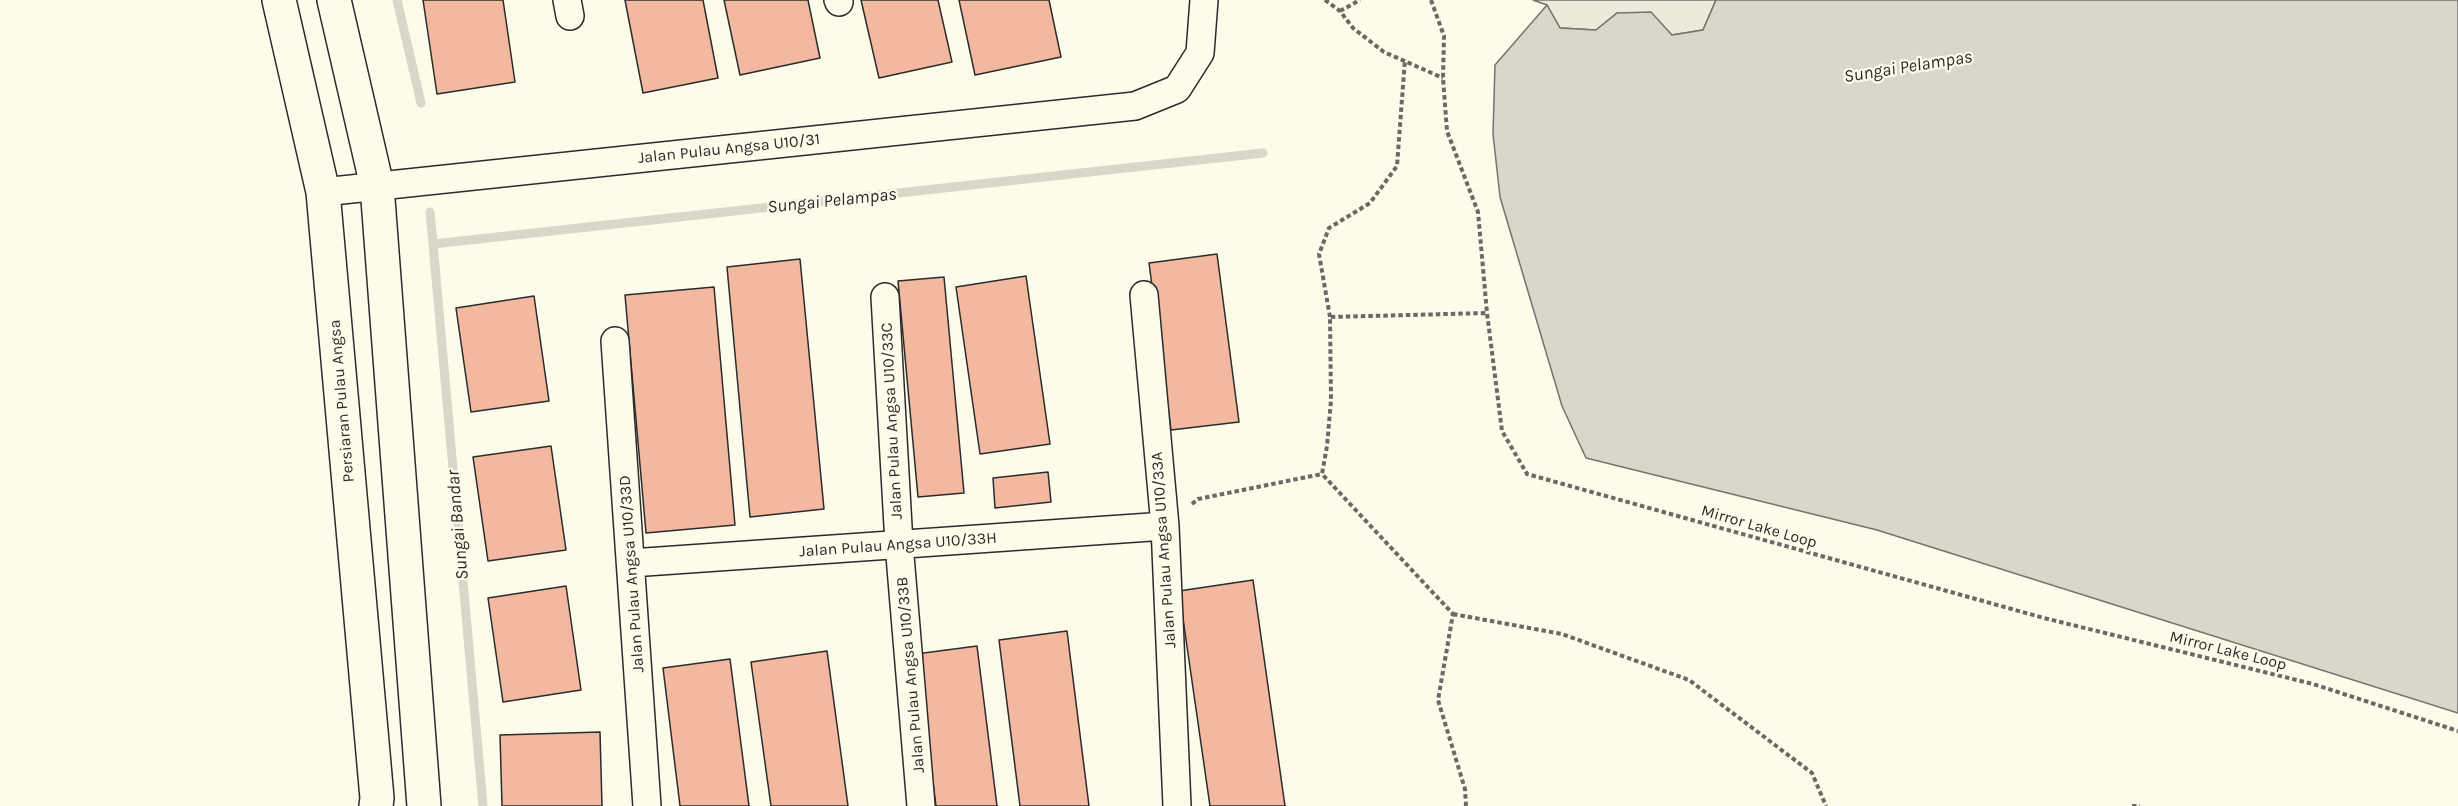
<!DOCTYPE html>
<html>
<head>
<meta charset="utf-8">
<style>
	body { margin:0 }
	canvas { display:block; background:#fdfbea }
</style>
</head>
<body>
<canvas width="2458" height="806"></canvas>
<script>
const c = document.querySelector('canvas').getContext('2d');
c.lineJoin = 'round';
function paint(path, color) {
  c.fillStyle = color;
  c.fill(path, 'evenodd');
}
function toPath(rows) {
  const path = new Path2D();
  for (const r of rows) {
    path.moveTo(r[0], r[1]);
    for (let i = 2; i < r.length; i += 2) path.lineTo(r[i], r[i + 1]);
  }
  return path;
}
function strokePath(path, color, width, dash) {
  c.strokeStyle = color;
  c.lineWidth = width;
  c.lineCap = dash ? 'butt' : 'round';
  c.setLineDash(dash || []);
  c.stroke(path);
}
function drawText(font, color, halo, rows, align = 'center') {
  c.font = font + ' Karla,sans-serif';
  c.lineWidth = 4.5;
  c.setLineDash([]);
  c.textBaseline = 'middle';
  c.strokeStyle = halo;
  c.fillStyle = color;
  for (const [text, x, y, turn = 0] of rows) {
    c.save();
    c.translate(x, y);
    c.rotate((+turn || 0) * Math.PI / 180);
    c.textAlign = isNaN(turn) ? turn : align;
    if (halo) c.strokeText(text, 0, 0);
    c.fillText(text, 0, 0);
    c.restore();
  }
}
const green = toPath([
	[1533,0,1716,0,1703,30,1672,35,1617,13,1596,30,1560,28,1547,5,1533,0]
]);
const water = toPath([
	[1716,0,2458,0,2458,713,1877,530,1586,458,1562,406,1500,197,1493,134,1495,65,1547,5,1560,28,1596,30,1617,13,1651,12,1672,35,1703,30,1716,0]
]);
const stream = toPath([
	[397,0,421,103],
	[430,212,433,244,1263,153],
	[433,244,483,806]
]);
const building = toPath([
	[423,0,503,0,515,82,437,94,423,0],
	[625,0,703,0,718,78,643,93,625,0],
	[724,0,808,0,820,58,740,75,724,0],
	[861,0,938,0,952,62,879,78,861,0],
	[959,0,1049,0,1061,57,975,75,959,0],
	[1217,254,1239,422,1171,430,1149,263,1217,254],
	[800,259,824,509,750,517,727,267,800,259],
	[1026,276,1050,444,980,454,956,287,1026,276],
	[944,277,964,493,918,497,898,281,944,277],
	[714,287,735,525,646,533,625,295,714,287],
	[534,296,549,401,471,412,456,308,534,296],
	[551,446,566,550,488,561,473,457,551,446],
	[1048,472,1051,502,995,508,993,478,1048,472],
	[1253,580,1285,806,1210,806,1179,591,1253,580],
	[566,586,581,690,503,702,488,598,566,586],
	[1067,631,1089,806,1020,806,999,640,1067,631],
	[977,646,997,806,936,806,916,654,977,646],
	[827,651,848,806,771,806,751,662,827,651],
	[730,659,749,806,680,806,663,668,730,659],
	[600,732,602,806,502,806,500,735,600,732]
]);
const path = toPath([
	[1325,0,1340,11,1353,28,1384,52,1443,78],
	[1431,0,1444,36,1443,78,1447,131,1478,212,1487,313,1502,431,1527,474,2044,618,2313,684,2458,731],
	[1340,11,1360,0],
	[1330,317,1319,254,1329,228,1370,203,1397,166,1405,59],
	[1192,504,1198,499,1322,474],
	[1453,614,1562,634,1689,680,1812,773,1826,806],
	[1466,806,1465,789,1438,700,1453,614,1322,474,1327,446,1331,400,1330,317,1487,313],
	[2132,806,2140,806]
]);
const minor = toPath([
	[567,0,570,16],
	[838,0,839,2],
	[323,192,1135,106,1177,89,1200,53,1204,0],
	[1144,295,1165,526,1177,806],
	[885,297,899,544,921,806],
	[615,341,647,806],
	[631,563,1165,526]
]);
const tertiary = toPath([
	[279,0,323,192,377,798,376,806],
	[334,0,377,186,424,806]
]);
const streetNames = [
	["Jalan Pulau Angsa U10/31",729,149,-6],
	["Persiaran Pulau Angsa",342,401,-95],
	["Jalan Pulau Angsa U10/33C",892,421,-93],
	["Mirror Lake Loop",1759,527,16],
	["Jalan Pulau Angsa U10/33H",898,545,-4],
	["Jalan Pulau Angsa U10/33A",1164,550,-94],
	["Jalan Pulau Angsa U10/33D",632,574,-94],
	["Mirror Lake Loop",2228,651,14],
	["Jalan Pulau Angsa U10/33B",911,675,-95]
];
const waterNames = [
	["Sungai Pelampas",1908,67,-9],
	["Sungai Pelampas",832,201,-6],
	["Sungai Bandar",458,525,-95]
];
paint(green, '#ecebdb');
strokePath(green, '#74746e', 1.5);
paint(water, '#d8d7c9');
strokePath(water, '#74746e', 1.5);
strokePath(stream, '#d8d7c9', 9);
paint(building, '#f2b8a0');
strokePath(building, '#2b2b2b', 1.5);
strokePath(minor, '#2b2b2b', 30);
strokePath(tertiary, '#2b2b2b', 36);
strokePath(path, '#6a6964', 4, [4.5, 3]);
strokePath(minor, '#fdfbea', 27);
strokePath(tertiary, '#fdfbea', 33);
drawText('16px', '#2b2b2b', '#fdfbea', streetNames);
drawText('italic 18px', '#2b2b2b', '#fdfbea', waterNames);
</script>
</body>
</html>
